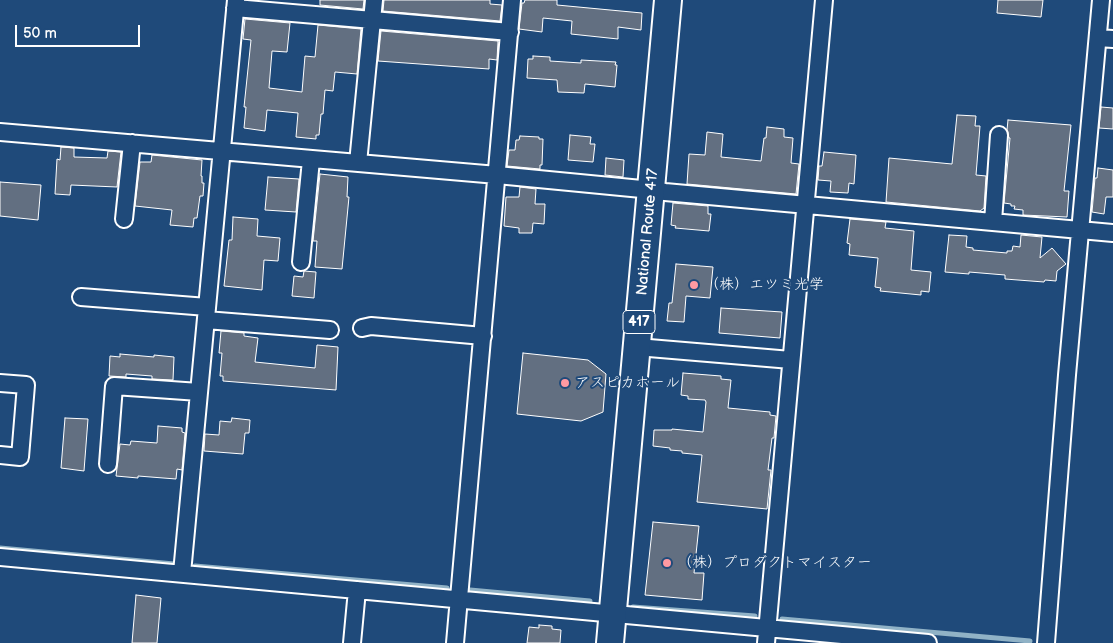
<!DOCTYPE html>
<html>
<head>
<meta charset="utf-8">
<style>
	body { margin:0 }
	#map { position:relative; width:1113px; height:643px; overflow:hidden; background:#1f4a7a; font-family:"Balsamiq Sans",sans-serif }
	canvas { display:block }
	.scale { position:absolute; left:15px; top:25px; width:125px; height:22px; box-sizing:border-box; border:2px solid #fff; border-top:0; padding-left:6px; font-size:15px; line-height:18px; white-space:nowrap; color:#fff; -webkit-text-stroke:4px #1f4a7a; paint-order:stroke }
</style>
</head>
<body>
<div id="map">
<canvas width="1113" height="643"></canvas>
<div class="scale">50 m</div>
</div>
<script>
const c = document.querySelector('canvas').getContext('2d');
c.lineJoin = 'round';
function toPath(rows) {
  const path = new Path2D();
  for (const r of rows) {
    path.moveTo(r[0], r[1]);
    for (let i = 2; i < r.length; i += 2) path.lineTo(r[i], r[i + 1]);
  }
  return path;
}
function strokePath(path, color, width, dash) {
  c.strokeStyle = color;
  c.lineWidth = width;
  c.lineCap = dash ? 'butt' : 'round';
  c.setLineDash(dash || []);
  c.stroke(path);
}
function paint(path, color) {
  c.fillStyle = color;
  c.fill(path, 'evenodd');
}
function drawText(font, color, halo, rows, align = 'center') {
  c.font = font + ' "Balsamiq Sans","Klee One",sans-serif';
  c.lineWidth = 4;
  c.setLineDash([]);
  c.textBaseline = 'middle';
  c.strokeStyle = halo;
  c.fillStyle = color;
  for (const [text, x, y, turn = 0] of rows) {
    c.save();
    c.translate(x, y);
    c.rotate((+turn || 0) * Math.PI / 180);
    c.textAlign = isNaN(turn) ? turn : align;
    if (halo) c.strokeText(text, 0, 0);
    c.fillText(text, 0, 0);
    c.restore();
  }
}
const stream = toPath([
	[0,548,174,564],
	[195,566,447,588],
	[470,590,590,601],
	[633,607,755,616],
	[782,619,1030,641]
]);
const building = toPath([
	[320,0,364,0,363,9,320,5,320,0],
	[384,0,490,0,490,4,502,5,500,21,383,11,384,0],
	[525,0,557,0,557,5,642,13,641,30,618,27,618,39,571,34,572,21,543,18,542,32,519,29,522,3,524,3,525,0],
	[998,0,1043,0,1041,17,997,13,998,0],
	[245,19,290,23,287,52,272,51,269,88,302,92,305,56,315,57,318,25,361,29,357,74,335,72,333,91,325,90,323,114,321,114,319,135,316,135,316,139,296,137,298,113,267,110,265,131,244,128,246,107,244,107,251,40,243,39,245,19],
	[381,31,498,41,497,60,489,59,489,69,378,61,381,31],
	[533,56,550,57,550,61,581,63,581,60,616,62,615,65,617,65,615,87,585,84,584,93,558,92,557,80,527,78,528,59,533,59,533,56],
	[1101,107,1113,108,1113,129,1099,128,1101,107],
	[957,115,976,116,975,126,980,126,976,175,986,176,984,208,980,211,886,202,889,158,952,164,957,115],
	[1008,120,1071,125,1064,191,1069,191,1067,217,1023,215,1023,210,1014,209,1015,206,1011,206,1011,204,1004,203,1010,138,1009,138,1007,130,1008,120],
	[767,127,784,129,784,137,793,138,791,163,799,164,796,194,687,184,689,154,705,155,707,132,723,134,721,157,761,161,764,138,766,138,767,127],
	[570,135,591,137,590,144,595,144,593,162,568,160,570,135],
	[520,136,539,137,539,139,543,139,542,165,540,165,540,169,507,166,509,150,515,150,516,140,519,140,520,136],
	[61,147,74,148,74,157,107,158,108,151,121,152,117,187,71,185,70,195,55,194,57,159,60,160,61,147],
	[824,152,856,155,854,184,849,183,848,193,830,192,831,181,818,180,819,166,822,166,824,152],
	[152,155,202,160,201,176,202,176,202,183,204,183,203,196,200,196,197,218,194,218,193,227,170,225,172,210,135,206,140,162,151,162,152,155],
	[606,158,624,160,623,177,605,175,606,158],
	[1098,168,1113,170,1113,197,1106,197,1104,214,1092,212,1095,178,1097,178,1098,168],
	[320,174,348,177,347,197,349,197,342,269,315,267,317,241,313,241,320,174],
	[268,177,299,179,296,212,265,210,268,177],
	[0,182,41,185,38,220,0,216,0,182],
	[520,187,536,189,535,204,545,204,544,224,533,223,532,233,519,233,519,228,504,226,506,197,519,197,520,187],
	[673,203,708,206,708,214,711,214,709,231,675,228,676,226,671,225,673,203],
	[233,217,258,219,257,236,280,238,278,261,264,260,262,290,224,286,229,240,232,240,233,217],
	[850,219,886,222,885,228,914,231,911,270,931,272,929,292,921,291,921,295,880,291,881,288,875,287,878,258,849,255,850,244,847,243,850,219],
	[949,235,967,236,966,247,973,248,973,250,1007,253,1007,251,1012,251,1013,246,1020,247,1021,235,1042,237,1040,258,1052,248,1066,264,1057,271,1056,281,1045,280,1044,282,1005,279,1005,275,969,272,969,274,945,272,949,235],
	[676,264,713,267,710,298,686,296,684,322,667,321,669,303,672,303,676,264],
	[304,271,316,272,314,298,292,296,294,276,303,277,304,271],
	[721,308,782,312,780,338,719,333,721,308],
	[221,331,244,333,244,336,258,338,255,362,315,368,317,345,338,347,336,390,223,381,223,376,220,376,222,353,219,353,221,331],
	[523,353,588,360,606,374,603,412,581,421,517,414,523,353],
	[120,354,154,357,154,355,174,357,173,380,152,379,152,376,126,374,126,377,109,376,110,356,120,357,120,354],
	[683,373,721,376,721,379,731,380,728,408,770,412,770,415,776,416,774,438,772,438,768,470,771,470,767,509,697,502,702,455,682,453,682,451,670,450,670,448,653,446,654,430,672,430,672,429,703,432,706,402,705,400,688,399,688,396,681,395,683,373],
	[65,418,88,419,84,471,61,468,65,418],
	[232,418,250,420,249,433,245,433,243,454,204,451,205,434,219,435,220,421,231,422,232,418],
	[158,426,182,428,182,432,185,433,182,470,177,469,176,479,138,476,138,478,116,476,120,444,130,445,131,441,157,443,158,426],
	[653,522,699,526,694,573,704,573,702,600,645,595,653,522],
	[136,595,161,598,157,643,132,643,136,595],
	[539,625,552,626,552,629,561,630,560,643,527,643,529,627,539,628,539,625]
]);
const minor = toPath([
	[235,8,510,32],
	[1098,38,1113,39],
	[0,132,497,175,652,190,665,192,1113,233],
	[358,163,374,0],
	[124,219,132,143],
	[993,222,999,135],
	[301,262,311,160],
	[81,297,207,307],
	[206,320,330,330],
	[362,328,371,326,483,336],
	[637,347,791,360],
	[0,383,26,385,20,457,0,455],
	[108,464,114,386,199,392],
	[0,557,928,643],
	[182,573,236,0],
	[352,643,357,590],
	[455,643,512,0],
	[766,643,824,0],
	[1046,643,1067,375,1101,0]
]);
const trunk = toPath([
	[610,643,668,0]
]);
const markers = [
	[694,285,5,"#ff9aa2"],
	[565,383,5,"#ff9aa2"],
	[667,563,5,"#ff9aa2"]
];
const shields = [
	[639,322,32]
];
const shieldNames = [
	["417",639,322]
];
const streetNames = [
	["National Route 417",648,232,-85]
];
const poiNames = [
	["（株）エツミ光学",704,285],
	["アスピカホール",575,383],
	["（株）プロダクトマイスター",677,563]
];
strokePath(stream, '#90b2c6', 5);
paint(building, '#626f81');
strokePath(building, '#fff', 1);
strokePath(minor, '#fff', 20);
strokePath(trunk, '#fff', 30);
strokePath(minor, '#1f4a7a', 16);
strokePath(trunk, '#1f4a7a', 26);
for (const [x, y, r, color] of markers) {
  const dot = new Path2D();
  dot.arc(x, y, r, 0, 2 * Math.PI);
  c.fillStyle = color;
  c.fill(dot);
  strokePath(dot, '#1f4a7a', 2);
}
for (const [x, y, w] of shields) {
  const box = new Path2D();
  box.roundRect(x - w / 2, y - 11.5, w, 23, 4);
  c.fillStyle = '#1f4a7a';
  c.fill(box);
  strokePath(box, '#fff', 1);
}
drawText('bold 14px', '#fff', null, shieldNames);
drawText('15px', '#fff', '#1f4a7a', streetNames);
drawText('15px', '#fff', '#1f4a7a', poiNames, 'left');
</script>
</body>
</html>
